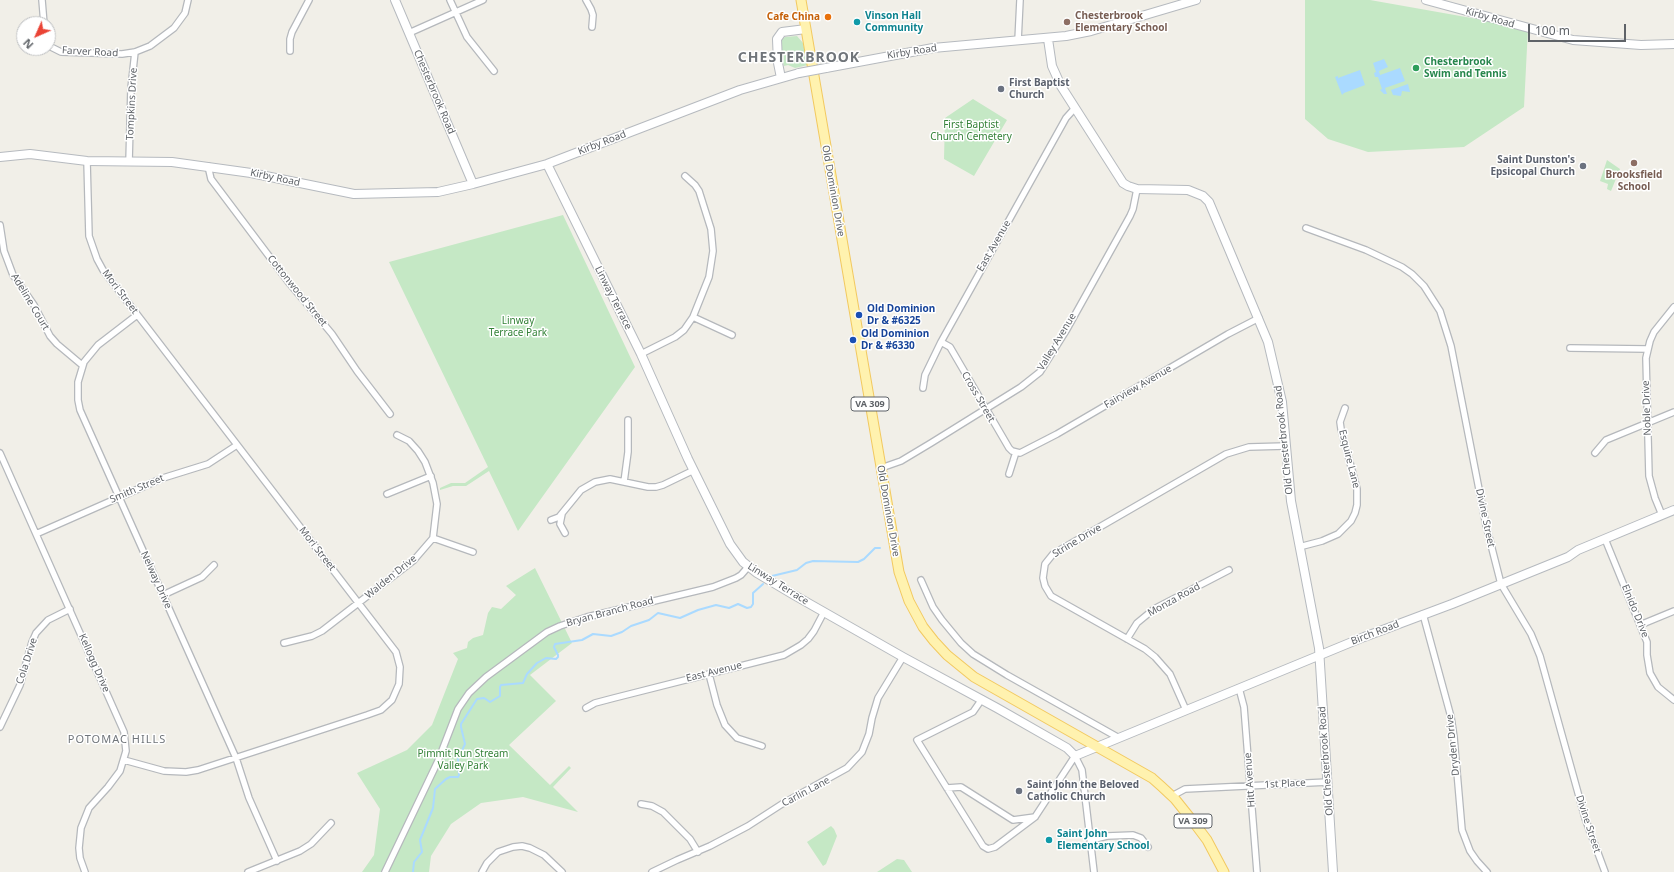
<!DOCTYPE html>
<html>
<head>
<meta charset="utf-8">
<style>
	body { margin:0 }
	#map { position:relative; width:1674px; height:872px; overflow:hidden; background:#f1efe8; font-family:"Noto Sans",sans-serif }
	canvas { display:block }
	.north { position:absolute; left:16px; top:16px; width:40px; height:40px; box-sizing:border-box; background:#fff; border:1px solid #bfc1c3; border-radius:50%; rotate:225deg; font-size:11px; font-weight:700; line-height:16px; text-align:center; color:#5f6368 }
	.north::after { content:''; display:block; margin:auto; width:14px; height:18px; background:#ea4335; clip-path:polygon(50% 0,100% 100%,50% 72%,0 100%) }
	.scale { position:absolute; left:1528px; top:24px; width:98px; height:18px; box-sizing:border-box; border:2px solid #5f6368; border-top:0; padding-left:5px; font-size:12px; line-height:14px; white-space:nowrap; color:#5f6368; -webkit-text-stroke:3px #fff; paint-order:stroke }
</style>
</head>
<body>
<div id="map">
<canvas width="1674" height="872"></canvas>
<div class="north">N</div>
<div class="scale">100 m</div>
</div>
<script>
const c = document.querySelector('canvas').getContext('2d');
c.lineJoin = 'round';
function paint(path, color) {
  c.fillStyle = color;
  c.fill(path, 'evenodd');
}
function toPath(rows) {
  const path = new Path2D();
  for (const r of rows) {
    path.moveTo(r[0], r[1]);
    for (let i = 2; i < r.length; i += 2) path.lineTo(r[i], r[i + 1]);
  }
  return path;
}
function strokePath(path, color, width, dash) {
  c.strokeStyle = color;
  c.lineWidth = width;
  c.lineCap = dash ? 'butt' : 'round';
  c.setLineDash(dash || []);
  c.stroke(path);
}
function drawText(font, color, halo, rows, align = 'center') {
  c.font = font + ' "Noto Sans",sans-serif';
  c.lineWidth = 3;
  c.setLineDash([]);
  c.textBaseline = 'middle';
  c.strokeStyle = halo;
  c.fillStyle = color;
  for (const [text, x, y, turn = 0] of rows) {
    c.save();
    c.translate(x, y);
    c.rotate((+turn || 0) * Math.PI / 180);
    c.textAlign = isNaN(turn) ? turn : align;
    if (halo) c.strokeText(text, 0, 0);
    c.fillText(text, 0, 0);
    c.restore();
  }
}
const green = toPath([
	[1305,0,1370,0,1528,28,1524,107,1464,147,1368,152,1328,139,1305,119],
	[797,36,803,43,808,65,795,68,788,65,784,66,782,60,780,41,785,37],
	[973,99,1007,120,974,176,944,159,945,118],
	[1607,160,1620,169,1611,191,1607,189,1608,184,1600,181],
	[563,215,635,367,518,531,489,471,466,486,453,486,440,490,440,488,451,483,465,483,488,467,389,262],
	[535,568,572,643,530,675,556,701,509,745,550,785,569,766,571,768,553,787,578,812,523,797,481,803,451,824,431,856,429,872,362,872,374,855,380,809,357,773,407,750,432,725,458,659,453,653,467,648,468,642,473,638,483,635,488,613,492,607,501,609,516,595,506,586],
	[831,826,834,829,837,836,826,864,823,866,807,842],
	[897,859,904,860,912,872,877,872]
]);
const water = toPath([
	[1384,59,1388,67,1379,71,1380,75,1400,68,1405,81,1385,88,1387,94,1384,94,1380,90,1382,89,1378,77,1375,77,1374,73,1376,72,1373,63],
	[1360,70,1365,85,1344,93,1342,95,1335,77,1338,76,1338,78],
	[1408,84,1410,92,1402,91,1401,96,1393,95,1391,90]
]);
const stream = toPath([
	[772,576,797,570,806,563,813,561,858,562,864,559,875,548,880,548],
	[413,872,414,862,422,852,420,840,433,808,435,789,446,779,450,777,458,777,459,775,458,759,465,744,461,727,461,724,477,699,484,698,490,702,500,696,500,687,501,685,523,683,527,674,537,663,546,658,556,659,558,657,558,655,554,647,555,644,582,640,593,634,611,636,622,632,631,626,649,620,658,613,680,618,698,610,716,605,729,608,738,604,747,608,751,607,753,604,753,593,763,584]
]);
const street = toPath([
	[42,0,44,24],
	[450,0,467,37,494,71],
	[586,0,591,9,593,15,592,27],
	[409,33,483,0],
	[1018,41,1020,0],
	[48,43,51,47,61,52,122,54,135,52,150,46,174,28,185,13,188,0],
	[290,51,290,39,292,32,309,0],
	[87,161,89,236,97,259,103,270,396,652,400,667,399,684,392,700,381,710,367,715,198,770,186,772,164,771,124,760],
	[129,162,131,88,135,52],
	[208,166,211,179,290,284,332,334,357,371,390,414],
	[0,225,4,251,13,275,34,305,50,336,57,344,82,365],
	[1306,228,1366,250,1402,267,1412,274,1424,286,1440,311,1451,346,1486,525,1501,584,1531,634,1540,656,1585,818,1605,872],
	[137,315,98,345,84,362,78,382,78,400,80,410,236,758,249,798,277,861],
	[693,317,732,335],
	[941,342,950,347,1009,448,1012,451,1020,453,1057,434,1228,334,1259,318],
	[1570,348,1647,349],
	[641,354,675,337,684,330,693,317,709,277,713,251,711,229,699,191,695,185,685,176],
	[923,388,925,375,941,342,1066,118,1075,108],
	[0,453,124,732,126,751,120,771,108,787,89,808,81,828,79,848,80,858,85,872],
	[1595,453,1606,440,1674,412],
	[881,468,901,461,931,443,1021,387,1040,372,1067,329,1130,216,1133,209,1137,189],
	[1009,474,1016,452],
	[624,482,628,452,628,420],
	[387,494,431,476],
	[562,514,560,524,565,533],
	[1662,515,1655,498,1649,476,1646,358,1650,341,1654,332,1674,307],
	[551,520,559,517,581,490,595,482,610,479,648,487,656,487,663,485,694,470],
	[36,534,163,478,208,464,237,445],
	[433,538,473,552],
	[1605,539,1647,642,1647,655,1650,673,1658,687,1674,700],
	[1299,547,1322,541,1338,534,1351,521,1355,513,1357,505,1357,489,1341,429,1340,422,1345,408],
	[921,580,933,607,942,620,961,643,973,654,1007,675,1119,738],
	[163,595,202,577,214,565],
	[1423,614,1451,717,1454,737,1462,830,1470,851,1477,861,1487,872],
	[1640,625,1674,611],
	[1127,639,1137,623,1154,609,1229,570],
	[284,643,312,636,322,631,414,560,433,538,437,504,433,483,425,462,418,451,409,441,397,435],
	[709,674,717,705,725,725,737,738,762,746],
	[1239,688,1244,707,1257,872],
	[982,699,973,712,917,740,983,846,988,849,995,847,1035,817,1075,756,1082,770,1094,872],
	[586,708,595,703,614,698,784,655,801,645,808,639,814,631,824,612],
	[1186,710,1170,674,1155,657,1145,649,1051,596,1045,586,1043,578,1045,564,1053,554,1226,454,1249,447,1286,446],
	[0,727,20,685,32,642,36,633,48,620,70,609],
	[947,788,961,787,1013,820,1035,817],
	[1172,796,1185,789,1328,782],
	[641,804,652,806,663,812,690,839,698,852],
	[1091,840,1107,836,1133,835,1141,838,1148,847],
	[248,872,300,851,311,844,331,823],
	[385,872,438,761,458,709,469,693,486,677,547,632,560,626,587,617,713,587,736,578,741,575,748,567],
	[482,872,487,863,498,852,513,847,522,846,530,848,544,855,562,872],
	[652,872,677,860,710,846,748,826,782,804,847,768,862,752,869,734,872,718,878,698,903,657]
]);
const secondary = toPath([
	[395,0,473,184],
	[1426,0,1573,40,1641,45,1674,44],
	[1048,39,1052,66,1061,86,1123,183,1128,186,1137,189,1188,190,1203,196,1209,202,1268,342,1282,402,1291,501,1319,648,1333,872],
	[826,68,933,48,1066,36,1091,31,1196,0],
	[781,78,778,63,777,39,782,32,806,29],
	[0,157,30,154,87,161,172,162,251,173,354,194,438,192,473,184,547,164,740,90,799,73],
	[547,164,641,354,688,459,730,544,743,562,757,573,794,595,903,657,997,708,1067,748,1075,756,1364,637,1452,604,1568,557,1578,550,1674,510]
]);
const primary = toPath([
	[801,0,899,572,909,601,923,627,934,641,947,655,974,677,1152,778,1161,786,1175,799,1195,824,1207,840,1224,872]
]);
const secondaryBridge = toPath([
	[799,73,826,68]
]);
const markers = [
	[828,17,4,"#e8710a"],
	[857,22,4,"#0f9aa8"],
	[1067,22,4,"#8d6e63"],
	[1416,68,4,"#2e9e5b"],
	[1001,89,4,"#6b7280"],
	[1634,163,4,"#8d6e63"],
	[1583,166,4,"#6b7280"],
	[859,315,4,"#1a4fb4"],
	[853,340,4,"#1a4fb4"],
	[1019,791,4,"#6b7280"],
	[1049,840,4,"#0f9aa8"]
];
const shields = [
	[870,404,38],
	[1193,821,38]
];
const shieldNames = [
	["VA 309",870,404],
	["VA 309",1193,821]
];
const cultureNames = [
	["Vinson Hall",865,16],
	["Community",865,28],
	["Saint John",1057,834],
	["Elementary School",1057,846]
];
const educationNames = [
	["Chesterbrook",1075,16],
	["Elementary School",1075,28],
	["Brooksfield",1634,175,"center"],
	["School",1634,187,"center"]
];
const foodNames = [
	["Cafe China",820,17]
];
const streetNames = [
	["Kirby Road",1490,18,16],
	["Farver Road",90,52,3],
	["Kirby Road",912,52,-9],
	["Chesterbrook Road",434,92,67],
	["Tompkins Drive",132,104,-87],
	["Kirby Road",602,143,-21],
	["Kirby Road",275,178,12],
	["Old Dominion Drive",833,191,80],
	["East Avenue",994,246,-60],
	["Cottonwood Street",297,291,51],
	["Mori Street",120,292,53],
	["Linway Terrace",613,298,63],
	["Adeline Court",30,302,59],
	["Valley Avenue",1057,342,-59],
	["Fairview Avenue",1138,387,-30],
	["Cross Street",978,397,60],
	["Noble Drive",1647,408,-92],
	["Old Chesterbrook Road",1284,440,-96],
	["Esquire Lane",1349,459,76],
	["Smith Street",137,489,-23],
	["Old Dominion Drive",888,511,80],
	["Divine Street",1485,518,78],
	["Strine Drive",1077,541,-31],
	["Mori Street",317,549,52],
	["Walden Drive",391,577,-39],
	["Nelway Drive",156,580,66],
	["Linway Terrace",778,584,32],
	["Monza Road",1174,600,-29],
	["Elnido Drive",1635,611,68],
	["Bryan Branch Road",610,612,-15],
	["Birch Road",1375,633,-21],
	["Cola Drive",27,661,-72],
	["Kellogg Drive",94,663,66],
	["East Avenue",714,672,-14],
	["Dryden Drive",1453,745,-96],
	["Old Chesterbrook Road",1326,761,-94],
	["Hitt Avenue",1250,780,-94],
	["1st Place",1285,784,-3],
	["Carlin Lane",806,792,-28],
	["Divine Street",1588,824,72]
];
const leisureNames = [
	["Chesterbrook",1424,62],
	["Swim and Tennis",1424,74]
];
const worshipNames = [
	["First Baptist",1009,83],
	["Church",1009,95],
	["Saint Dunston's",1575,160,"right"],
	["Epsicopal Church",1575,172,"right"],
	["Saint John the Beloved",1027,785],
	["Catholic Church",1027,797]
];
const parkNames = [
	["First Baptist",971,125],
	["Church Cemetery",971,137],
	["Linway",518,321],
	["Terrace Park",518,333],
	["Pimmit Run Stream",463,754],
	["Valley Park",463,766]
];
const transitNames = [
	["Old Dominion",867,309],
	["Dr & #6325",867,321],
	["Old Dominion",861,334],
	["Dr & #6330",861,346]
];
const neighbourhoodNames = [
	["POTOMAC HILLS",117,740]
];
const districtNames = [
	["CHESTERBROOK",799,58]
];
paint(green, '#c5e8c5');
paint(water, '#aadaff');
strokePath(stream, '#aadaff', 2);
strokePath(street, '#b5b8bc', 8);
strokePath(secondary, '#b6babf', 10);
strokePath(primary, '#f2c960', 11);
strokePath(street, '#fff', 5.5);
strokePath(secondary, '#fff', 8);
strokePath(primary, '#fff2af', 9);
strokePath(secondaryBridge, '#b6babf', 10, []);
strokePath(secondaryBridge, '#fff', 8);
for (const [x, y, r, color] of markers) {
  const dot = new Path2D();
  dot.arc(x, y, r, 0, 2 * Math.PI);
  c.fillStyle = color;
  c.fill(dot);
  strokePath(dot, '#fff', 1.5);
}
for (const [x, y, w] of shields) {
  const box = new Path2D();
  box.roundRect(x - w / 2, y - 7, w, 14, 3);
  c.fillStyle = '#fff';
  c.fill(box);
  strokePath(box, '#5f6368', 1);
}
drawText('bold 9px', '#5f6368', null, shieldNames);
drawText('bold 10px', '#0d838f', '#fff', cultureNames, 'left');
drawText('bold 10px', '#785e54', '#fff', educationNames, 'left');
drawText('bold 10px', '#c56008', '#fff', foodNames, 'right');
drawText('10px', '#5f6368', '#fff', streetNames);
drawText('bold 10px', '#27864d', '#fff', leisureNames, 'left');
drawText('bold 10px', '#5b616d', '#fff', worshipNames, 'left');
drawText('10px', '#348238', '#fff', parkNames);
drawText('bold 10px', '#164399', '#fff', transitNames, 'left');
c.letterSpacing = '1px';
drawText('11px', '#70757a', '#fff', neighbourhoodNames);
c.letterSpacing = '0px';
c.letterSpacing = '1px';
drawText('bold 14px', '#70757a', '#fff', districtNames);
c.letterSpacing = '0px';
</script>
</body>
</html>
